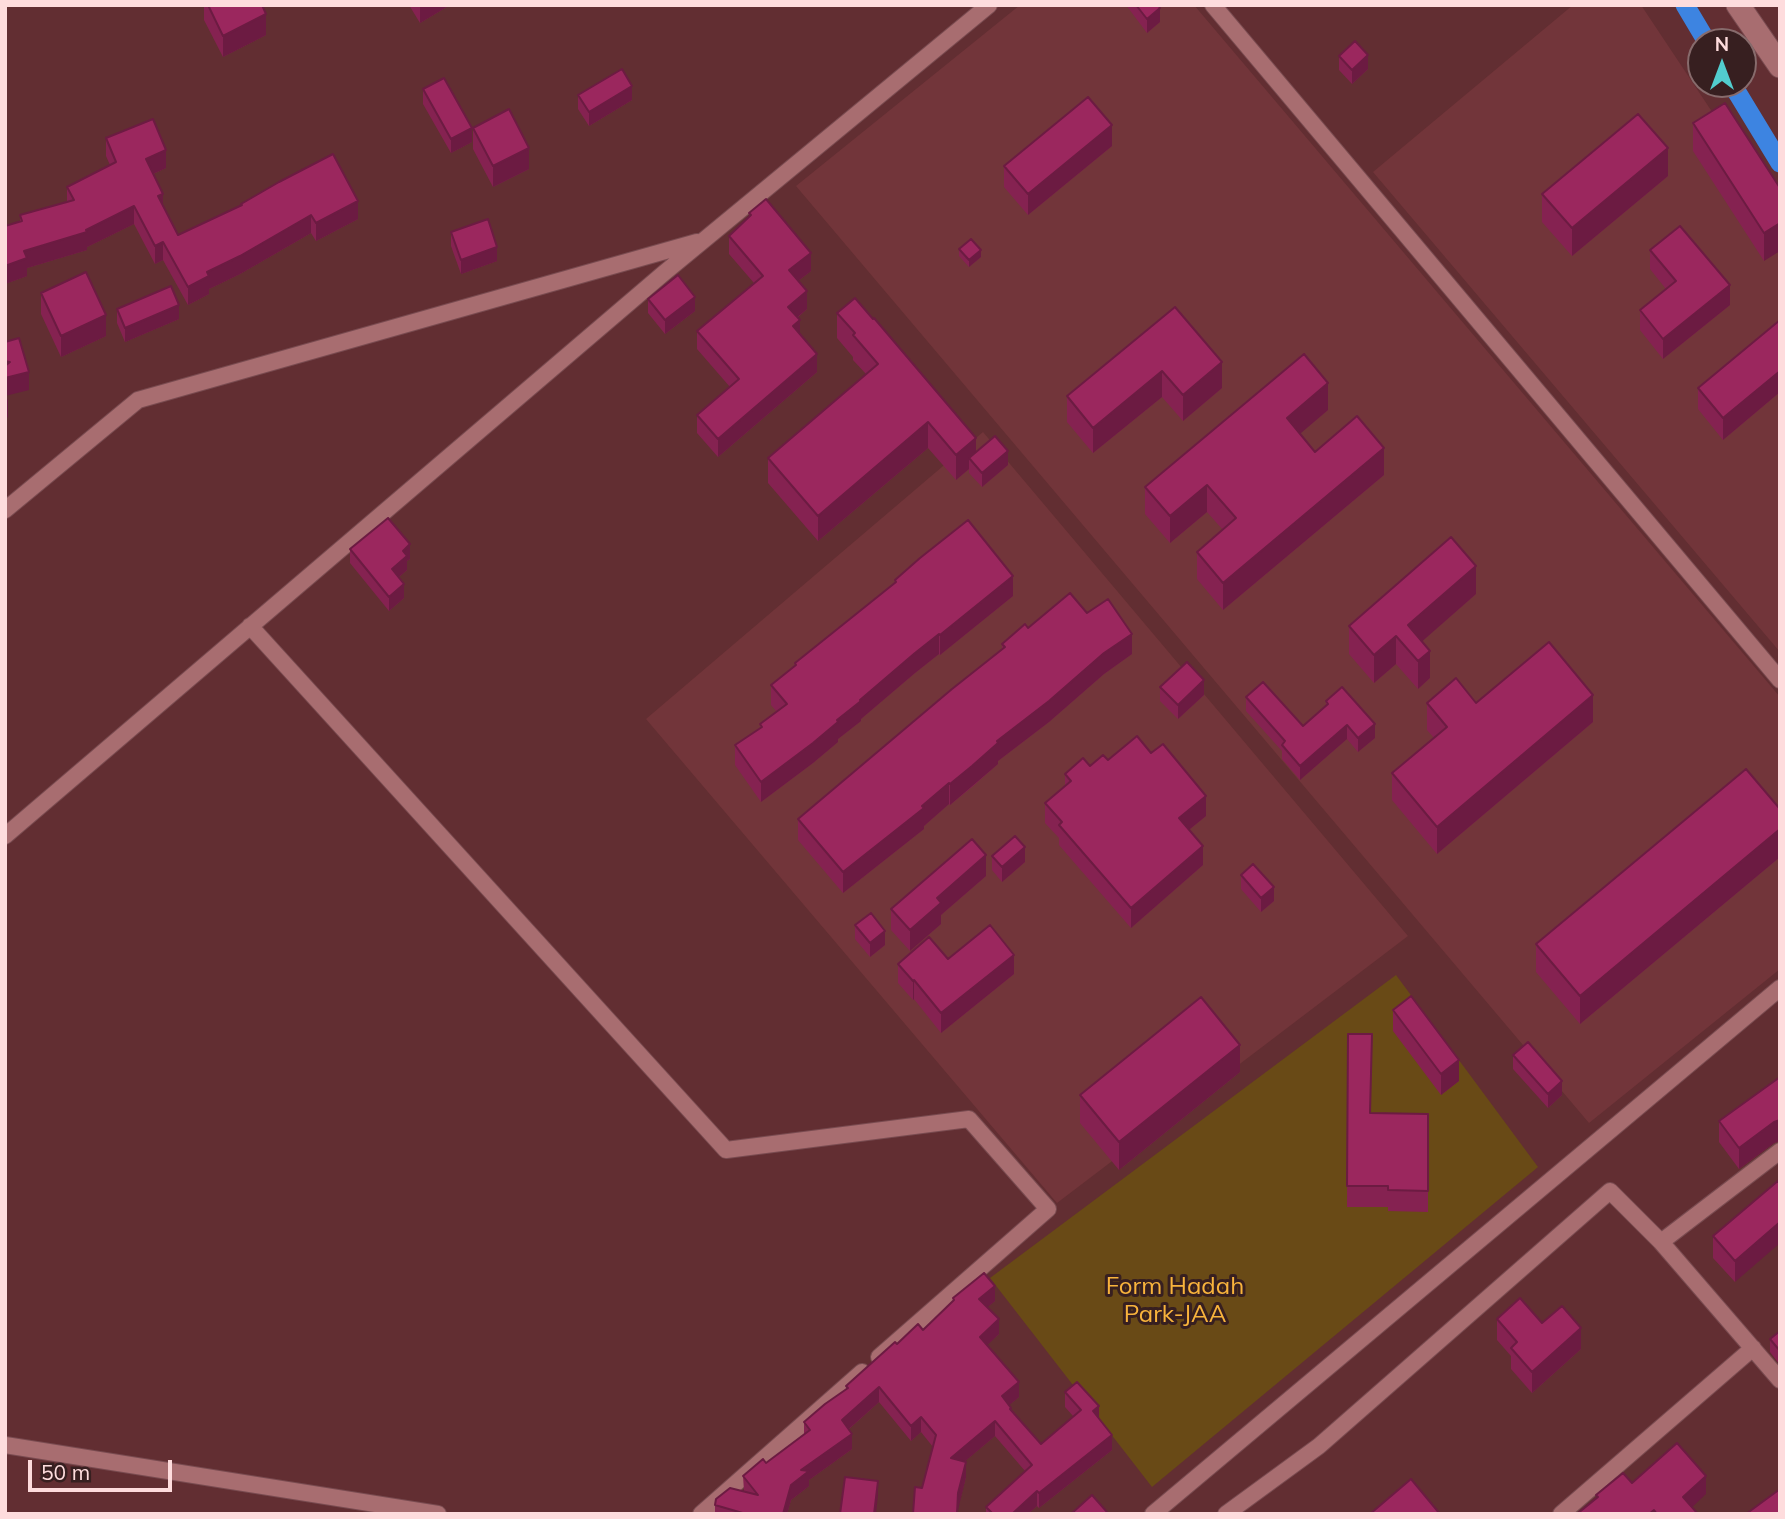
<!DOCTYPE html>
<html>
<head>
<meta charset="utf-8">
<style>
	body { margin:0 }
	#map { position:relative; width:1785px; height:1519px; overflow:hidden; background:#622e32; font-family:Mulish,sans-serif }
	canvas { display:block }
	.frame { position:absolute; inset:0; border:7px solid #fedcdd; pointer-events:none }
	.north { position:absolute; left:1687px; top:28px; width:70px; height:70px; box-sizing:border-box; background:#371f20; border:2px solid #876b6c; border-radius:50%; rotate:0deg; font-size:19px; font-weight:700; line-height:28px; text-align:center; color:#fedcdd }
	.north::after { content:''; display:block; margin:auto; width:24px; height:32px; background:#52cdce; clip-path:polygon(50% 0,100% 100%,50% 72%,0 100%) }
	.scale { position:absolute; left:28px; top:1460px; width:144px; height:32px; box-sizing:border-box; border:4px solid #fedcdd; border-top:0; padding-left:9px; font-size:21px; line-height:24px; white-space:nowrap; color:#fedcdd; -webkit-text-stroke:5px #371f20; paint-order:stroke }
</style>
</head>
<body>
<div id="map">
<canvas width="1785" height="1519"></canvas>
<div class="frame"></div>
<div class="north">N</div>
<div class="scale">50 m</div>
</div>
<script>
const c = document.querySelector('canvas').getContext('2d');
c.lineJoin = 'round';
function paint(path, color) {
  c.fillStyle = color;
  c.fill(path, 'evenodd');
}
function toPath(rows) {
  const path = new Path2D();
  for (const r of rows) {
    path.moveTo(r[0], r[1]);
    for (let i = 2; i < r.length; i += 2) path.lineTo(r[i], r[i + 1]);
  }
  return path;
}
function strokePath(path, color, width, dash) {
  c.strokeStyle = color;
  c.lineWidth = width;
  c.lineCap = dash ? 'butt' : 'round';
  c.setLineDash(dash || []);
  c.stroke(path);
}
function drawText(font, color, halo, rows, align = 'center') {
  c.font = font + ' Mulish,sans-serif';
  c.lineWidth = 6;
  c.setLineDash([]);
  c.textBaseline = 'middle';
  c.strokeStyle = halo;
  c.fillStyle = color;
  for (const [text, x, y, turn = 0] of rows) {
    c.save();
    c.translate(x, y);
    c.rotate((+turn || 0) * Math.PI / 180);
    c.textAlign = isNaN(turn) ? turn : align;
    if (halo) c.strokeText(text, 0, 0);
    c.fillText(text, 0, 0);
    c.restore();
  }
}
const built = toPath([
	[1020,5,1194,5,1780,697,1780,969,1589,1123,796,186],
	[1573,5,1641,5,1780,214,1780,652,1373,172],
	[983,432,1408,936,1057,1203,646,719]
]);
const green = toPath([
	[1396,975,1538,1167,1152,1487,990,1278]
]);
const canal = toPath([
	[1685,5,1707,42],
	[1732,84,1780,163]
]);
const minor = toPath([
	[1213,5,1780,680],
	[5,510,138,400,697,242],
	[250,626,726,1150,969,1119,1048,1209,879,1357],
	[5,836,664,273,989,5],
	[1661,1242,1780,1380],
	[5,1445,438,1514],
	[701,1514,862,1372],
	[1153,1514,1780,988],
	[1226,1514,1319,1446,1610,1191,1661,1242,1780,1151],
	[1561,1514,1753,1348]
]);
const secondary = toPath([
	[1738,5,1780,66]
]);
const wall = toPath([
	[204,5,262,5,266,35,223,57,204,20],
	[409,5,450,5,420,23],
	[1126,5,1158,5,1160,22,1147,33],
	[1339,56,1368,69,1352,84,1339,70],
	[423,89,472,142,451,153,423,104],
	[578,95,632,100,589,126,578,109],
	[1693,123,1780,188,1764,261,1693,151],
	[473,128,529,169,493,187,473,149],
	[106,138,166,168,153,174,163,207,178,235,241,206,241,204,358,219,316,241,311,233,240,274,209,289,209,294,188,305,163,260,155,264,134,224,87,247,87,250,27,268,27,276,5,284,5,226,20,221,20,215,67,202,67,187,110,165,106,156],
	[1112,146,1028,215,1004,187,1004,166],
	[1668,176,1572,256,1542,222,1542,194],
	[749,213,811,271,798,281,807,309,797,318,800,334,817,372,718,457,697,433,697,415,730,387,697,349,697,331,754,283,729,254,729,236,749,216],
	[451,232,497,261,461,274,451,246],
	[959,249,981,257,969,267,959,256],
	[1650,250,1730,305,1663,359,1640,330,1640,310,1666,289,1650,269],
	[41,293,106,336,61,357,41,314],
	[648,299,695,311,665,334,648,313],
	[1175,307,1222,388,1183,421,1162,397,1093,453,1067,422,1067,396],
	[117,309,179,319,125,342,117,323],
	[837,313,976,452,1008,465,982,487,969,473,969,469,956,480,928,448,818,541,768,483,768,458,866,374,853,360,853,357,837,338],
	[1780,320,1780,392,1723,440,1698,409,1698,388],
	[1328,410,1300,433,1315,452,1384,475,1223,610,1197,579,1197,552,1223,530,1207,512,1170,543,1145,514,1145,487],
	[350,549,410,559,407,561,407,570,399,577,404,598,389,611,350,563],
	[895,580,1013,596,940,655,939,654,915,673,861,719,861,721,838,739,838,742,813,763,761,802,735,765,735,745,760,728,760,724,777,712,771,705,771,685,795,666,795,663,895,584],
	[1476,594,1422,641,1430,678,1418,689,1396,664,1374,683,1349,654,1349,626],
	[1087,613,1132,654,1104,674,1049,722,998,761,998,764,972,787,950,805,949,804,924,826,924,829,843,893,798,840,798,819,1002,649,1002,644,1028,628],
	[1160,687,1204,695,1178,719,1160,701],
	[1246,697,1303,726,1326,706,1326,701,1375,738,1358,752,1347,739,1300,780,1282,759,1282,751,1246,711],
	[1427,703,1476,703,1593,722,1437,854,1392,800,1392,773,1434,738,1427,730],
	[1151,753,1206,816,1189,830,1203,865,1131,928,1059,845,1059,838,1045,823,1045,803,1065,786,1065,774,1108,760],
	[1780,809,1780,857,1580,1024,1536,972,1536,944],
	[992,856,1025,862,1002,882,992,870],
	[1241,875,1274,901,1261,912,1241,889],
	[986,876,941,915,941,924,910,951,891,930,891,909],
	[855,925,885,945,870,957,855,939],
	[948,959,1014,974,941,1033,914,999,913,1000,898,983,898,964],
	[1393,1010,1459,1081,1441,1095,1393,1031],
	[1348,1034,1371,1113,1428,1114,1428,1212,1388,1211,1388,1207,1347,1207],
	[1513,1055,1562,1095,1548,1108,1513,1069],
	[1240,1072,1119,1170,1080,1123,1080,1095],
	[1780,1077,1780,1141,1774,1143,1739,1169,1719,1142,1719,1121],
	[1780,1181,1735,1282,1713,1258,1713,1236],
	[953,1298,995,1301,987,1307,999,1334,987,1345,1019,1397,1009,1405,1011,1410,1041,1444,1073,1416,1065,1407,1065,1392,1099,1419,1112,1450,1039,1508,1037,1506,1028,1514,986,1514,986,1507,1025,1471,995,1436,965,1461,966,1477,958,1508,957,1514,913,1514,922,1488,933,1447,921,1432,911,1441,879,1402,849,1429,852,1449,809,1480,809,1486,791,1500,787,1514,715,1514,715,1505,744,1491,743,1476,766,1463,804,1434,804,1422,846,1389,846,1386,897,1344,923,1330,953,1301],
	[1497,1319,1542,1323,1581,1349,1532,1393,1511,1369,1511,1356,1497,1340],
	[1780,1331,1780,1365,1770,1352,1770,1339]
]);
const shadedWall = toPath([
	[420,5,450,5,420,23],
	[1160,8,1160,22,1147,33,1147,19],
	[266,14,266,35,223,57,223,36],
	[1368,55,1368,69,1352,84,1352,70],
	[632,86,632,100,589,126,589,112],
	[1112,125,1112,146,1028,215,1028,194],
	[472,128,472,142,451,153,451,139],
	[529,148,529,169,493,187,493,166],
	[1668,148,1668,176,1572,256,1572,228],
	[166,150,166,168,146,177,146,159],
	[163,194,163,212,158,196],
	[358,201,358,219,316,241,316,223],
	[134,206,134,224,87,247,87,250,27,268,27,276,5,284,5,266,24,251,86,230],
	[311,215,311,233,240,274,209,289,209,294,188,305,188,287,207,272],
	[1780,223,1780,251,1764,261,1764,233],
	[163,242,163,260,155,264,155,246],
	[497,247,497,261,461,274,461,260],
	[981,250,981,257,969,267,969,260],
	[811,253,811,271,789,288,789,270],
	[1730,285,1730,305,1663,359,1663,339],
	[807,291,807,309,788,325,788,307],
	[695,297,695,311,665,334,665,320],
	[179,305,179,319,125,342,125,328],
	[106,315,106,336,61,357,61,336],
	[800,320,800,339,793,326],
	[817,354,817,372,718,457,718,439],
	[1222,362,1222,388,1183,421,1183,395],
	[1162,371,1162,397,1093,453,1093,428],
	[1780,371,1780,392,1723,440,1723,418],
	[29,372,29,390,5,396,5,378],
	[1328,383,1328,410,1287,445,1287,418],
	[8,399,8,417,5,419,5,401],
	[928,422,928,448,818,541,818,516],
	[976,438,976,463,969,458,969,469,956,480,956,455],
	[1384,448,1384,475,1223,610,1223,583],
	[1008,451,1008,465,982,487,982,473],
	[1207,485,1207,512,1170,543,1170,516],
	[410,544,410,559,407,561,407,570,392,583,392,569,403,551],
	[1476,566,1476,594,1410,652,1408,625],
	[1013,576,1013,596,940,655,940,635],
	[404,584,404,598,389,611,389,597],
	[939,634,939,654,915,673,861,719,861,721,838,739,838,742,813,763,761,802,761,782,837,720,915,653],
	[1132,634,1132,654,1104,674,1049,722,998,761,998,764,950,805,950,784,997,741,1104,653],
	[1396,636,1396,664,1374,683,1374,655],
	[1430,651,1430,678,1418,689,1418,661],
	[1204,680,1204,695,1178,719,1178,705],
	[1593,695,1593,722,1437,854,1437,827],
	[1375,724,1375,738,1358,752,1358,738],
	[1347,725,1347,739,1300,780,1300,766],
	[949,783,949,804,924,826,924,829,843,893,843,872],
	[1206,796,1206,816,1179,838,1179,818],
	[1780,829,1780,857,1580,1024,1580,996],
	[1203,846,1203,865,1131,928,1131,908],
	[1025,847,1025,862,1002,882,1002,867],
	[986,855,986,876,941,915,941,924,910,951,910,930,937,898],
	[1274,887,1274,901,1261,912,1261,898],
	[885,931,885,945,870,957,870,943],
	[1014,955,1014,974,941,1033,941,1013],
	[914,980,914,999,913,1000,913,981],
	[1240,1045,1240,1072,1119,1170,1119,1142],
	[1459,1060,1459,1081,1441,1095,1441,1074],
	[1562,1081,1562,1095,1548,1108,1548,1094],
	[1779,1120,1779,1141,1774,1143,1739,1169,1739,1148,1774,1122],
	[1780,1222,1780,1243,1735,1282,1735,1261],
	[995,1286,995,1301,979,1314,979,1299],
	[999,1319,999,1334,980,1352,980,1337],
	[1581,1328,1581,1349,1532,1393,1532,1372],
	[1019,1382,1019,1397,1002,1411,1002,1396],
	[879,1387,879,1402,842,1435,842,1420],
	[1099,1406,1099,1421,1093,1411],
	[921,1417,921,1432,911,1441,911,1426],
	[995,1421,995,1436,951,1473,951,1458],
	[852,1434,852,1449,809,1480,809,1486,791,1500,787,1514,783,1514,791,1485,801,1470],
	[1112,1435,1112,1450,1039,1508,1039,1493],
	[966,1462,966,1477,957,1514,958,1493],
	[1706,1476,1706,1494,1685,1514,1683,1497],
	[878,1481,878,1495,876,1514,874,1514],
	[1037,1491,1037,1506,1028,1514,1012,1514]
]);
const building = toPath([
	[208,5,262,5,266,14,223,36,208,5],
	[1136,5,1158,5,1160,8,1147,19,1136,5],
	[1355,41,1368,55,1352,70,1339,56,1355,41],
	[622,69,632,86,589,112,578,95,622,69],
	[444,78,472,128,451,139,423,89,444,78],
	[1088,97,1112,125,1028,194,1004,166,1088,97],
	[1725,103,1780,188,1780,223,1764,233,1693,123,1725,103],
	[509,109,529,148,493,166,473,128,509,109],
	[1638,114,1668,148,1572,228,1542,194,1638,114],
	[153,119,166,150,146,159,163,194,158,196,178,235,242,205,241,204,279,182,333,154,358,201,316,223,311,215,240,256,207,272,209,276,188,287,163,242,155,246,134,206,86,230,87,232,24,251,27,258,5,266,5,226,22,221,20,215,74,200,67,187,116,162,106,138,153,119],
	[766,199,811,253,789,270,807,291,788,307,800,320,793,326,817,354,718,439,697,415,739,379,697,331,763,276,729,236,751,215,749,213,766,199],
	[488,219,497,247,461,260,451,232,488,219],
	[1680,226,1730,285,1663,339,1640,310,1676,281,1650,250,1680,226],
	[971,239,981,250,969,260,959,249,971,239],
	[86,272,106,315,61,336,41,293,86,272],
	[678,275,695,297,665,320,648,299,678,275],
	[171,286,179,305,125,328,117,309,171,286],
	[855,298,873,319,874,318,976,438,956,455,928,422,818,516,768,458,878,364,853,335,855,333,837,313,855,298],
	[1175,307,1222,362,1183,395,1162,371,1093,428,1067,396,1175,307],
	[1780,320,1780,371,1723,418,1698,388,1780,320],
	[19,338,29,372,5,378,5,366,10,362,5,361,5,342,19,338],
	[1304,354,1328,383,1287,418,1315,452,1357,416,1384,448,1223,583,1197,552,1236,518,1207,485,1170,516,1145,487,1304,354],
	[995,436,1008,451,982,473,969,458,995,436],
	[388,518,410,544,403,551,407,556,392,569,404,584,389,597,350,549,388,518],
	[968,520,1013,576,940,635,939,634,915,653,860,700,861,701,837,720,838,722,813,743,761,782,735,745,762,727,760,724,787,704,771,685,796,665,795,663,896,582,895,580,920,558,968,520],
	[1451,537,1476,566,1408,625,1430,651,1418,661,1396,636,1374,655,1349,626,1451,537],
	[1070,593,1087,613,1108,599,1132,634,1104,653,1049,701,997,741,998,743,972,766,950,784,949,783,922,806,924,808,843,872,798,819,952,689,1005,647,1002,644,1025,624,1028,628,1070,593],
	[1549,642,1593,695,1437,827,1392,773,1447,727,1427,703,1456,678,1476,703,1549,642],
	[1187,662,1204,680,1178,705,1160,687,1187,662],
	[1263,682,1303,726,1328,704,1326,701,1342,687,1375,724,1358,738,1347,725,1300,766,1282,745,1285,741,1246,697,1263,682],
	[1137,736,1151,753,1163,744,1206,796,1179,818,1203,846,1131,908,1059,825,1062,822,1045,803,1071,781,1065,774,1083,758,1090,766,1103,755,1108,760,1137,736],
	[1746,769,1780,809,1780,829,1580,996,1536,944,1746,769],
	[1015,836,1025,847,1002,867,992,856,1015,836],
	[972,839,986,855,937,898,941,903,910,930,891,909,972,839],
	[1253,864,1274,887,1261,898,1241,875,1253,864],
	[871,913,885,931,870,943,855,925,871,913],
	[990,925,1014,955,941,1013,914,980,913,981,898,964,929,937,948,959,990,925],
	[1411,996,1459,1060,1441,1074,1393,1010,1411,996],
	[1201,997,1240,1045,1119,1142,1080,1095,1201,997],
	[1348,1034,1372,1034,1370,1113,1428,1114,1428,1191,1388,1190,1388,1186,1347,1186,1348,1034],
	[1528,1042,1562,1081,1548,1094,1513,1055,1528,1042],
	[1780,1077,1780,1120,1774,1122,1739,1148,1719,1121,1780,1077],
	[1779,1180,1780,1222,1735,1261,1713,1236,1779,1180],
	[984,1273,995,1286,979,1299,999,1319,980,1337,1019,1382,1002,1396,1011,1408,1010,1409,1041,1444,1081,1410,1065,1392,1077,1382,1099,1406,1093,1411,1112,1435,1039,1493,1037,1491,1012,1514,993,1514,986,1507,1032,1465,995,1421,951,1458,966,1462,958,1493,957,1514,913,1514,915,1487,922,1488,936,1435,921,1417,911,1426,879,1387,842,1420,852,1434,801,1470,809,1471,791,1485,783,1514,746,1514,715,1505,716,1499,730,1488,758,1495,743,1476,763,1459,766,1463,810,1430,804,1422,825,1404,848,1388,846,1386,895,1342,897,1344,918,1324,923,1330,954,1300,953,1298,984,1273],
	[1520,1298,1542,1323,1562,1306,1581,1328,1532,1372,1511,1348,1517,1342,1497,1319,1520,1298],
	[1780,1331,1780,1351,1770,1339,1780,1331],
	[1677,1443,1706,1476,1683,1497,1698,1514,1657,1514,1654,1510,1649,1514,1577,1514,1598,1497,1596,1495,1623,1473,1632,1483,1677,1443],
	[845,1477,878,1481,874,1514,840,1514,845,1477],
	[1411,1479,1440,1514,1370,1514,1411,1479],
	[1780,1489,1780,1514,1746,1514,1780,1489],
	[1092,1495,1107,1512,1105,1514,1071,1514,1092,1495]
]);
const parkNames = [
	["Form Hadah",1175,1287],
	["Park-JAA",1175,1315]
];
paint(built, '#72353a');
paint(green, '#694a16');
strokePath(canal, '#3d84e1', 19);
strokePath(minor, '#794b50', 18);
strokePath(secondary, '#794b50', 25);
strokePath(minor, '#a86d70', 16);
strokePath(secondary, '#a86d70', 23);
paint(wall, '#852251');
paint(shadedWall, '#6c1b42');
paint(building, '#9b275e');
strokePath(building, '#6c1b42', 2);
drawText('24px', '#f8b33c', '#371f20', parkNames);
</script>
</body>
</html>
